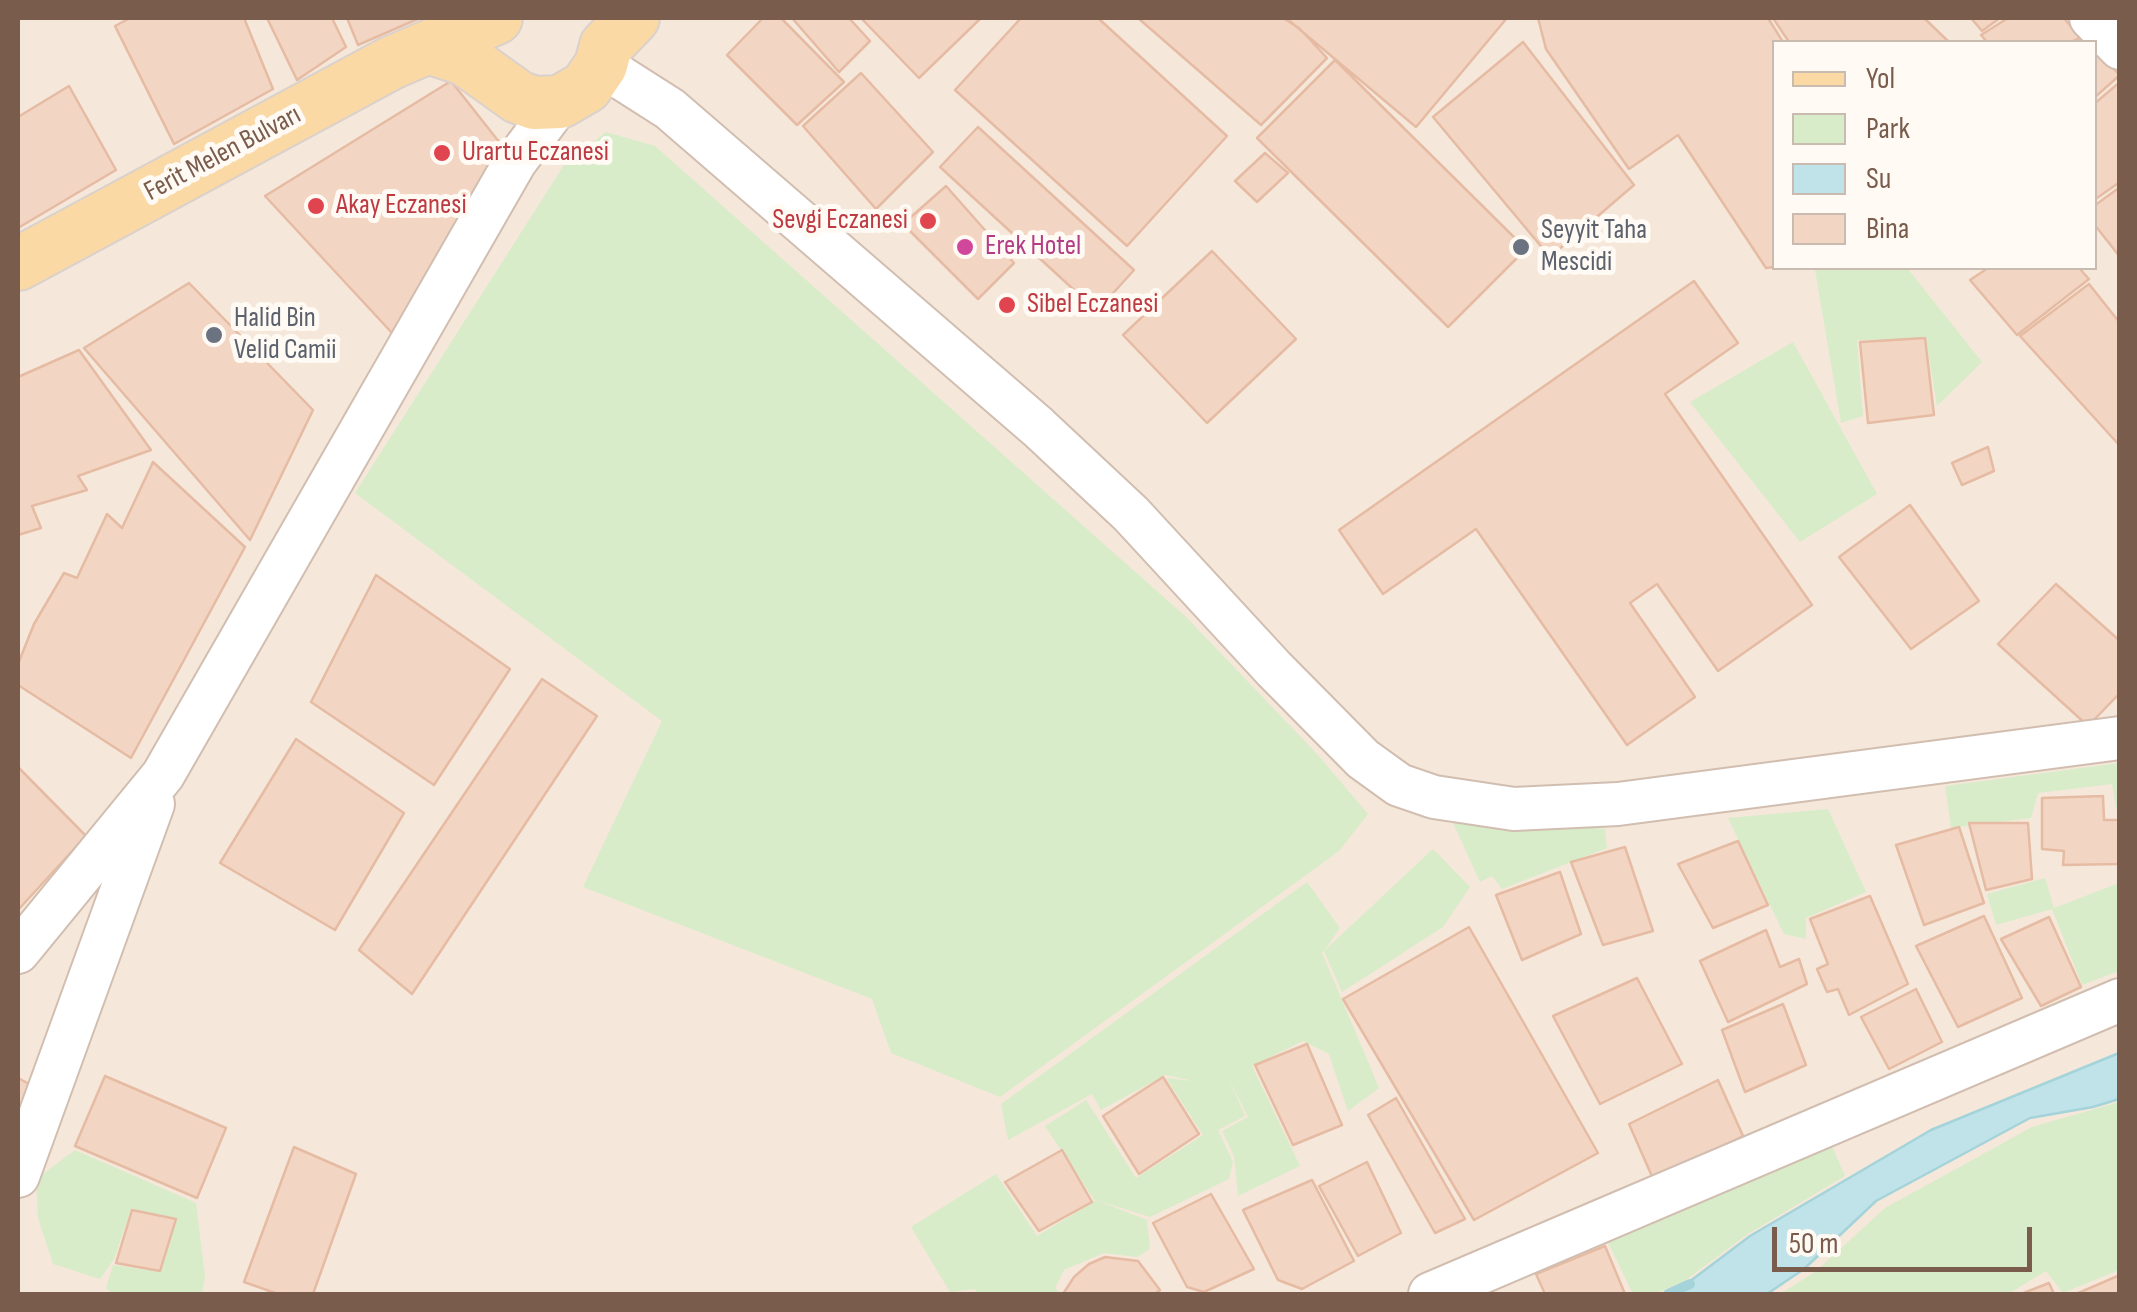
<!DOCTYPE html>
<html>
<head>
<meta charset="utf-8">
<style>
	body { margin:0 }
	#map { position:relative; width:2137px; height:1312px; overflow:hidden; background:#fdf6ec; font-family:"Sofia Sans Condensed",sans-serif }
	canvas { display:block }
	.frame { position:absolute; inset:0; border:20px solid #7a5c4d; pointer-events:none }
	.legend { position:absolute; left:1772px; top:40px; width:325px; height:230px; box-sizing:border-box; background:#fffaf3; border:2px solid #cabbb1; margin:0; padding:12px 18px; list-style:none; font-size:30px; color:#7a5c4d }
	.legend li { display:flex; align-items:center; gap:20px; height:50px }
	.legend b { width:50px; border:2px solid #cabbb1 }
	.scale { position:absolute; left:1772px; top:1227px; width:260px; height:45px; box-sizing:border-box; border:5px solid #7a5c4d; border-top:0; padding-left:12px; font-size:30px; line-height:35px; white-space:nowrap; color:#7a5c4d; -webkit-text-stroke:8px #fffaf3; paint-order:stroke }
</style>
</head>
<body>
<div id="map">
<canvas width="2137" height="1312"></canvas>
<div class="frame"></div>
<ul class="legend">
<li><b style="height:12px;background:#fbd9a5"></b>Yol</li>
<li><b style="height:28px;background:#d8ecc9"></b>Park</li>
<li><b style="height:28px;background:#bfe3e8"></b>Su</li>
<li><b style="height:28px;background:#f3d5c3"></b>Bina</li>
</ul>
<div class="scale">50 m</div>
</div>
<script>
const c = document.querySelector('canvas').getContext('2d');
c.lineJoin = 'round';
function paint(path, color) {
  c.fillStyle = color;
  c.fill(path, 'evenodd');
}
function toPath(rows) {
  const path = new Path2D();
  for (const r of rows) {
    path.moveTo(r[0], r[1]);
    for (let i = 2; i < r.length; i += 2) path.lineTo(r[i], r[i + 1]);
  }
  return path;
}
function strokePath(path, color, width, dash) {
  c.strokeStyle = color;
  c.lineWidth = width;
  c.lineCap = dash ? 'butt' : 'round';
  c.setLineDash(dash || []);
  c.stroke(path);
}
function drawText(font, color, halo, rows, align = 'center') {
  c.font = font + ' "Sofia Sans Condensed",sans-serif';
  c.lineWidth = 10;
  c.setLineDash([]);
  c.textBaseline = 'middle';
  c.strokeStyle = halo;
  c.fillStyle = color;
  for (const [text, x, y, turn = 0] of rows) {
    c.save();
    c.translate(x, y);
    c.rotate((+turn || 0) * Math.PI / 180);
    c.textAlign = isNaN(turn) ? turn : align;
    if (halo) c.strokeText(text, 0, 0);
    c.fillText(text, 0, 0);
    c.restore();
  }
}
const residential = toPath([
	[18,18,2119,18,2119,1294,18,1294],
	[1774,42,2094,42,2094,268,1774,268]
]);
const green = toPath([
	[606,132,655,146,1185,616,1317,754,1368,814,1339,851,1000,1097,891,1053,872,999,583,887,662,721,355,493,564,165],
	[1824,268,1907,268,1982,362,1937,406,1926,339,1857,340,1863,416,1841,423,1815,270],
	[1793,342,1877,494,1800,542,1690,402],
	[2119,763,2119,808,2116,808,2112,784,2038,793,2031,818,1951,828,1945,786],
	[1828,809,1866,892,1806,918,1806,939,1784,934,1728,818],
	[1449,814,1605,829,1607,848,1502,889,1492,876,1480,882],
	[1433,849,1470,887,1443,927,1342,992,1324,951,1322,953,1379,1088,1348,1111,1329,1054,1303,1041,1252,1066,1300,1166,1238,1196,1234,1156,1222,1131,1248,1117,1229,1079,1245,1116,1218,1130,1233,1162,1229,1179,1150,1217,1096,1200,1147,1220,1150,1249,1137,1257,1104,1253,1064,1270,1055,1288,1061,1294,978,1294,975,1289,950,1292,911,1227,996,1174,1037,1236,1095,1201,1045,1126,1086,1100,1136,1178,1203,1135,1166,1078,1194,1081,1165,1075,1101,1110,1092,1094,1008,1140,1001,1104,1307,882,1340,928,1324,951],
	[2045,878,2054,908,2119,883,2119,971,2082,985,2052,909,1996,925,1987,894],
	[2119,1102,2119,1270,2063,1293,2046,1271,2008,1294,1780,1294,1815,1272,1885,1208,2032,1127],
	[1829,1139,1845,1176,1748,1234,1683,1282,1654,1294,1633,1294,1604,1234],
	[75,1150,196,1203,205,1277,202,1294,113,1294,106,1288,113,1265,161,1272,176,1218,131,1209,114,1259,100,1279,53,1264,38,1218,36,1179]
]);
const water = toPath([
	[2119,1053,2119,1099,2093,1107,2030,1118,1876,1201,1804,1269,1767,1294,1673,1294,1750,1236,1931,1130,2119,1053]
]);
const stream = toPath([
	[1668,1294,1690,1284]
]);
const building = toPath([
	[130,18,244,18,273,89,174,144,115,26,130,18],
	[267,18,332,18,346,47,297,80,267,18],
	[347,18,420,18,358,45,347,18],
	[763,18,781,18,844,82,797,125,727,55,763,18],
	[792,18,849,18,870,41,839,72,792,18],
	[861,18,981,18,919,78,861,18],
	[1021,18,1098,18,1227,136,1127,246,955,90,1021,18],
	[1138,18,1283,18,1299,28,1327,58,1261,125,1138,18],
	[1286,18,1507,18,1416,127,1286,18],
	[1538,18,1768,18,1783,42,1774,42,1774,267,1766,268,1678,135,1629,169,1546,49,1538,18],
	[1773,18,1924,18,1949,42,1789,42,1773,18],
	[1971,18,2000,18,1982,31,1971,18],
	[2008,18,2064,18,2080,38,2071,42,1987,42,1981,35,2008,18],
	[1523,42,1634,185,1550,257,1433,117,1523,42],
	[2094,49,2120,75,2094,98,2094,49],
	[1335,60,1526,249,1448,327,1257,138,1335,60],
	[861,73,933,152,876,209,803,126,861,73],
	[451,81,507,152,392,333,265,196,451,81],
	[2120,82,2120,182,2094,200,2094,104,2120,82],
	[69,86,116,170,18,228,18,117,69,86],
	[978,127,1134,270,1097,311,940,167,978,127],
	[1265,153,1288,173,1257,202,1235,181,1265,153],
	[946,186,1014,263,978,299,903,224,946,186],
	[2120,187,2120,257,2094,224,2094,206,2120,187],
	[1212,251,1296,339,1207,423,1123,335,1212,251],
	[1988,268,2079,268,2089,279,2017,335,1970,280,1988,268],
	[1694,281,1738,343,1665,394,1812,605,1718,671,1657,584,1630,603,1695,697,1627,745,1476,529,1383,594,1339,530,1694,281],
	[189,283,313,410,250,540,84,348,189,283],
	[2089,284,2120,323,2120,446,2020,336,2089,284],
	[1925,338,1934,415,1868,423,1860,342,1925,338],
	[79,350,151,450,78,476,87,490,32,506,41,528,18,535,18,377,79,350],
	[1988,447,1994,471,1962,485,1952,463,1988,447],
	[153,462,245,547,131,758,18,685,18,664,34,624,64,573,77,578,107,514,122,528,153,462],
	[1910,505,1979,601,1911,649,1839,557,1910,505],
	[376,575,510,669,434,785,311,702,376,575],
	[2056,584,2120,641,2120,693,2088,726,1998,644,2056,584],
	[542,679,597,716,412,994,359,950,542,679],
	[296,739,404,813,335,930,220,863,296,739],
	[18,767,86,836,18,910,18,767],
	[2103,796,2104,820,2120,820,2120,864,2063,865,2064,851,2042,849,2042,798,2103,796],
	[1969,823,2028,823,2032,879,1986,890,1969,823],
	[1959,827,1984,903,1924,925,1896,845,1959,827],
	[1738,841,1768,905,1713,928,1678,864,1738,841],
	[1625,847,1653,931,1603,945,1571,862,1625,847],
	[1560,872,1581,934,1522,960,1496,895,1560,872],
	[1870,896,1908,984,1849,1015,1838,989,1827,992,1817,969,1828,964,1810,919,1870,896],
	[1984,916,2022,998,1958,1027,1916,946,1984,916],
	[2049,917,2081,987,2041,1006,2001,939,2049,917],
	[1469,927,1598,1153,1474,1220,1343,999,1469,927],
	[1766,930,1780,967,1799,959,1807,984,1728,1022,1700,961,1766,930],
	[1637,978,1682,1064,1600,1104,1553,1016,1637,978],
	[1916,989,1942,1042,1889,1069,1861,1017,1916,989],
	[1783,1004,1806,1065,1745,1092,1722,1030,1783,1004],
	[1307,1044,1342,1125,1293,1145,1255,1065,1307,1044],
	[105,1076,226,1128,197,1198,75,1146,105,1076],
	[1163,1077,1199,1134,1139,1174,1103,1116,1163,1077],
	[18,1078,33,1086,18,1143,18,1078],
	[1718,1080,1743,1136,1654,1181,1629,1124,1718,1080],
	[1396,1098,1465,1219,1435,1233,1368,1115,1396,1098],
	[294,1147,356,1174,313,1294,278,1294,244,1282,294,1147],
	[1062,1150,1092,1202,1039,1231,1005,1182,1062,1150],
	[1367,1162,1401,1233,1358,1256,1319,1186,1367,1162],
	[1312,1180,1354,1261,1302,1289,1278,1280,1243,1210,1312,1180],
	[1211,1194,1254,1269,1204,1292,1187,1287,1153,1223,1211,1194],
	[132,1210,176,1219,160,1271,116,1263,132,1210],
	[1605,1246,1625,1294,1545,1294,1536,1274,1605,1246],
	[1105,1257,1138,1261,1160,1290,1155,1294,1063,1294,1074,1277,1089,1264,1105,1257],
	[2120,1275,2120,1294,2076,1294,2120,1275],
	[2049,1283,2054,1294,2021,1294,2049,1283]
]);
const minor = toPath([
	[2091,18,2120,48],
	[601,65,670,109,1038,427,1131,514,1274,669,1363,759,1399,785,1434,797,1514,809,1618,804,2120,738],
	[18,952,163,775,515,162,560,102],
	[18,1176,153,804],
	[1430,1294,2120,1000]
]);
const major = toPath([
	[431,48,465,59,518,97,534,103,560,102,586,87,601,65,606,46,633,18],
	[18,264,391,63,496,18]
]);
const markers = [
	[442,153,10,"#e0444e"],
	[316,206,10,"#e0444e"],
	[928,221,10,"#e0444e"],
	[965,247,10,"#d1479c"],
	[1521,247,10,"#6b7280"],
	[1007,305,10,"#e0444e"],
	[214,335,10,"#6b7280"]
];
const healthNames = [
	["Urartu Eczanesi",462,153],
	["Akay Eczanesi",336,206],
	["Sevgi Eczanesi",908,221,"right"],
	["Sibel Eczanesi",1027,305]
];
const streetNames = [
	["Ferit Melen Bulvarı",223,154,-28]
];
const worshipNames = [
	["Seyyit Taha",1541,231],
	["Mescidi",1541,263],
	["Halid Bin",234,319],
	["Velid Camii",234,351]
];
const hotelNames = [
	["Erek Hotel",985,247]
];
paint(residential, '#f5e8da');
paint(green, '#d8ecc9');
paint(water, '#bfe3e8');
strokePath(water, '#a5d3da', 2.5);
strokePath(stream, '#a5d3da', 10);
paint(building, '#f3d5c3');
strokePath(building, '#e6bba3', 2.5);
strokePath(minor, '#d1beb0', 46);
strokePath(major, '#dad1cd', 56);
strokePath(minor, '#fff', 42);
strokePath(major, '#fbd9a5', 52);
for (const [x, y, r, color] of markers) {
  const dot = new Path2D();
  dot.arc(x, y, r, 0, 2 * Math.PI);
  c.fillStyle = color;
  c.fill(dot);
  strokePath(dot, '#fffaf3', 4);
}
drawText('28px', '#be3a42', '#fffaf3', healthNames, 'left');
drawText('28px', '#7a5c4d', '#fffaf3', streetNames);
drawText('28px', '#5b616d', '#fffaf3', worshipNames, 'left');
drawText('28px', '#b23c85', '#fffaf3', hotelNames, 'left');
</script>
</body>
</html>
